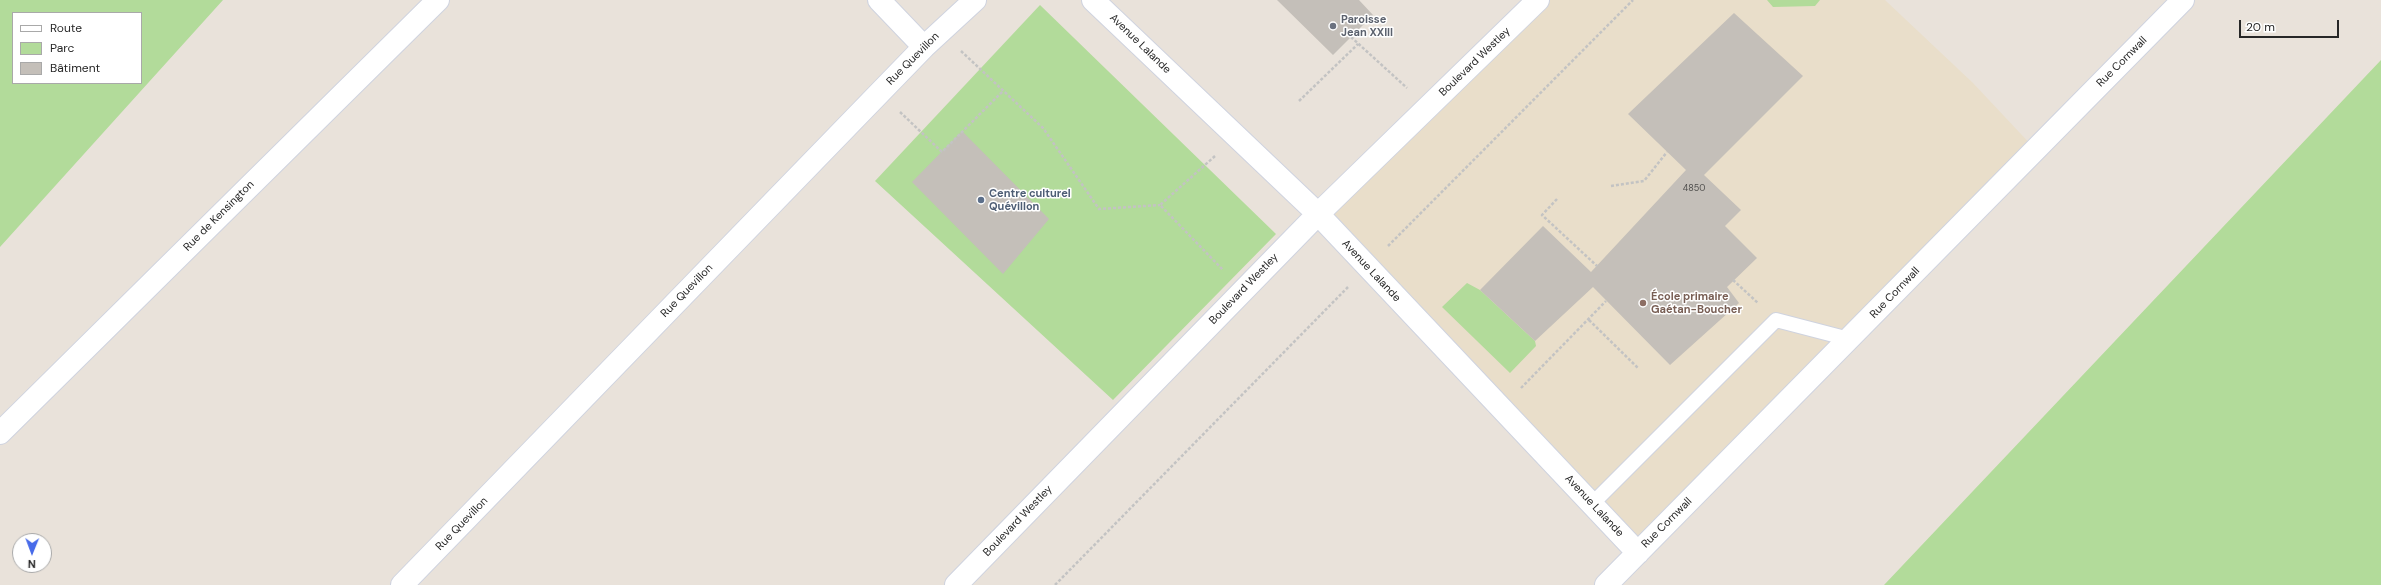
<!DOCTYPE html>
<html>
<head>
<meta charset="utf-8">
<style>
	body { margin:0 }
	#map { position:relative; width:2381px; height:585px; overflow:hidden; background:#e9e2da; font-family:"DM Sans",sans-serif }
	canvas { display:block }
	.legend { position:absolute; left:12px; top:12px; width:130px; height:72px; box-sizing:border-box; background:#fff; border:1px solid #a9a9a9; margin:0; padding:5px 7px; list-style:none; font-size:12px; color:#272727 }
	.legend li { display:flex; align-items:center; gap:8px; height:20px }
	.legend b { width:20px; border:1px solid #a9a9a9 }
	.north { position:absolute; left:12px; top:533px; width:40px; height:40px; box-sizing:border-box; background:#fff; border:1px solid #a9a9a9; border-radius:50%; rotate:181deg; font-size:11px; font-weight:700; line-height:16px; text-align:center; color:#272727 }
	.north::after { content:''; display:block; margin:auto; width:14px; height:18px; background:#476ae9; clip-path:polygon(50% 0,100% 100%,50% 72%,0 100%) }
	.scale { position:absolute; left:2239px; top:20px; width:100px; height:18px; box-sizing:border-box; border:2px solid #272727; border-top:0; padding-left:5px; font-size:12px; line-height:14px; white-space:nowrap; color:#272727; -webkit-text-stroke:3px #fff; paint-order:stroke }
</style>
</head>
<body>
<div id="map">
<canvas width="2381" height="585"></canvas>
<ul class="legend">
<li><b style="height:5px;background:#fff"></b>Route</li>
<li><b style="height:11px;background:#b2db9a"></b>Parc</li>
<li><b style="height:11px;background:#c4bfb9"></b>Bâtiment</li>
</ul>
<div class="north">N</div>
<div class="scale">20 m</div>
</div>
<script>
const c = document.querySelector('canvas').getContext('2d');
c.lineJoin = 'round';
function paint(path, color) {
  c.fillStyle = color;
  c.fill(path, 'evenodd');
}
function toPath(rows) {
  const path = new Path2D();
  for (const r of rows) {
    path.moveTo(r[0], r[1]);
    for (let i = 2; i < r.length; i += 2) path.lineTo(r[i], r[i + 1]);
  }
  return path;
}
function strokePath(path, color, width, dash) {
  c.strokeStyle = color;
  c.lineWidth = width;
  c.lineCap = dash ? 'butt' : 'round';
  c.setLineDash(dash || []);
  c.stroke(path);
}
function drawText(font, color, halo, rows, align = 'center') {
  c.font = font + ' "DM Sans",sans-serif';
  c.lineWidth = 3;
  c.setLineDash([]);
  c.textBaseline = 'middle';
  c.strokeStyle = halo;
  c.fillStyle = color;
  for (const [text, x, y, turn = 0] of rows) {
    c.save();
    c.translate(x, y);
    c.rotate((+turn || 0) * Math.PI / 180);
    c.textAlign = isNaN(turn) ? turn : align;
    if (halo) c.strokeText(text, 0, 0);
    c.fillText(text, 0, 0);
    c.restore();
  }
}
const education = toPath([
	[1538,0,1885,0,1973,83,2035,149,1638,553,1318,214]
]);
const green = toPath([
	[0,0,223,0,0,247],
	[13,13,141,13,141,83,13,83],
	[1767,0,1820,0,1815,6,1773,7],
	[1040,5,1276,234,1113,400,875,181],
	[2381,60,2381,585,1884,585],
	[1467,283,1480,290,1535,341,1536,346,1510,373,1442,307]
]);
const building = toPath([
	[1277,0,1359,0,1373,15,1333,55],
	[1734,13,1803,76,1704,175,1741,210,1725,226,1757,258,1727,287,1739,303,1670,365,1593,287,1535,341,1480,290,1543,226,1591,272,1686,170,1628,114],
	[962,131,1049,219,1003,274,912,182]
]);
const path = toPath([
	[1351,37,1407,88],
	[961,51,1043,128,1099,209,1160,205],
	[1299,101,1358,44],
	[900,112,942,152,1003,91],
	[1215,156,1160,205,1223,270],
	[1611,186,1644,181,1667,152],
	[1557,199,1542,215,1597,266],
	[1388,246,1633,0],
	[1733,280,1758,303],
	[1589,320,1638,368],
	[1521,388,1606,301],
	[1055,585,1348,287]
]);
const lane = toPath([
	[1592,504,1776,320,1849,339]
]);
const street = toPath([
	[879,0,924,47],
	[1093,0,1318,214,1638,553],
	[0,433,438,0],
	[402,585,924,47,975,0],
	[956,585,1318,214,1538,0],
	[1606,585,2183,0]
]);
const markers = [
	[1333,26,4,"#6b7280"],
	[981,200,4,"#5c6f8a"],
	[1643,303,4,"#8d6e63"]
];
const numberNames = [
	["4850",1694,189]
];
const worshipNames = [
	["Paroisse",1341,20],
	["Jean XXIII",1341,33]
];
const streetNames = [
	["Avenue Lalande",1140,44,44],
	["Rue Quevillon",913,59,-45],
	["Boulevard Westley",1475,62,-44],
	["Rue Cornwall",2122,62,-45],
	["Rue de Kensington",219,216,-45],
	["Avenue Lalande",1371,271,47],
	["Boulevard Westley",1244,289,-46],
	["Rue Quevillon",687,291,-46],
	["Rue Cornwall",1895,293,-46],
	["Avenue Lalande",1594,506,47],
	["Boulevard Westley",1018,521,-46],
	["Rue Cornwall",1667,523,-45],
	["Rue Quevillon",462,524,-46]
];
const serviceNames = [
	["Centre culturel",989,194],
	["Quévillon",989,207]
];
const educationNames = [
	["École primaire",1651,297],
	["Gaétan-Boucher",1651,310]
];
paint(education, '#e9deca');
paint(green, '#b2db9a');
paint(building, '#c4bfb9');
strokePath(lane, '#cfd3df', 16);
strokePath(street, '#cfd3df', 24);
strokePath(path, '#c3c3c3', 2.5, [3, 2]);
strokePath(lane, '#fff', 14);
strokePath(street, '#fff', 22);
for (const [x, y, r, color] of markers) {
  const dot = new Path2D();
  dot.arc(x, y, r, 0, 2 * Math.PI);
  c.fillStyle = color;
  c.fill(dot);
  strokePath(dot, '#fff', 1.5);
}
drawText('9px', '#4e4d4c', null, numberNames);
drawText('bold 11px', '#5b616d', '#fff', worshipNames, 'left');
drawText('11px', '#272727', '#fff', streetNames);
drawText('bold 11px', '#4e5e75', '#fff', serviceNames, 'left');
drawText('bold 11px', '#785e54', '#fff', educationNames, 'left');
</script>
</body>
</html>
